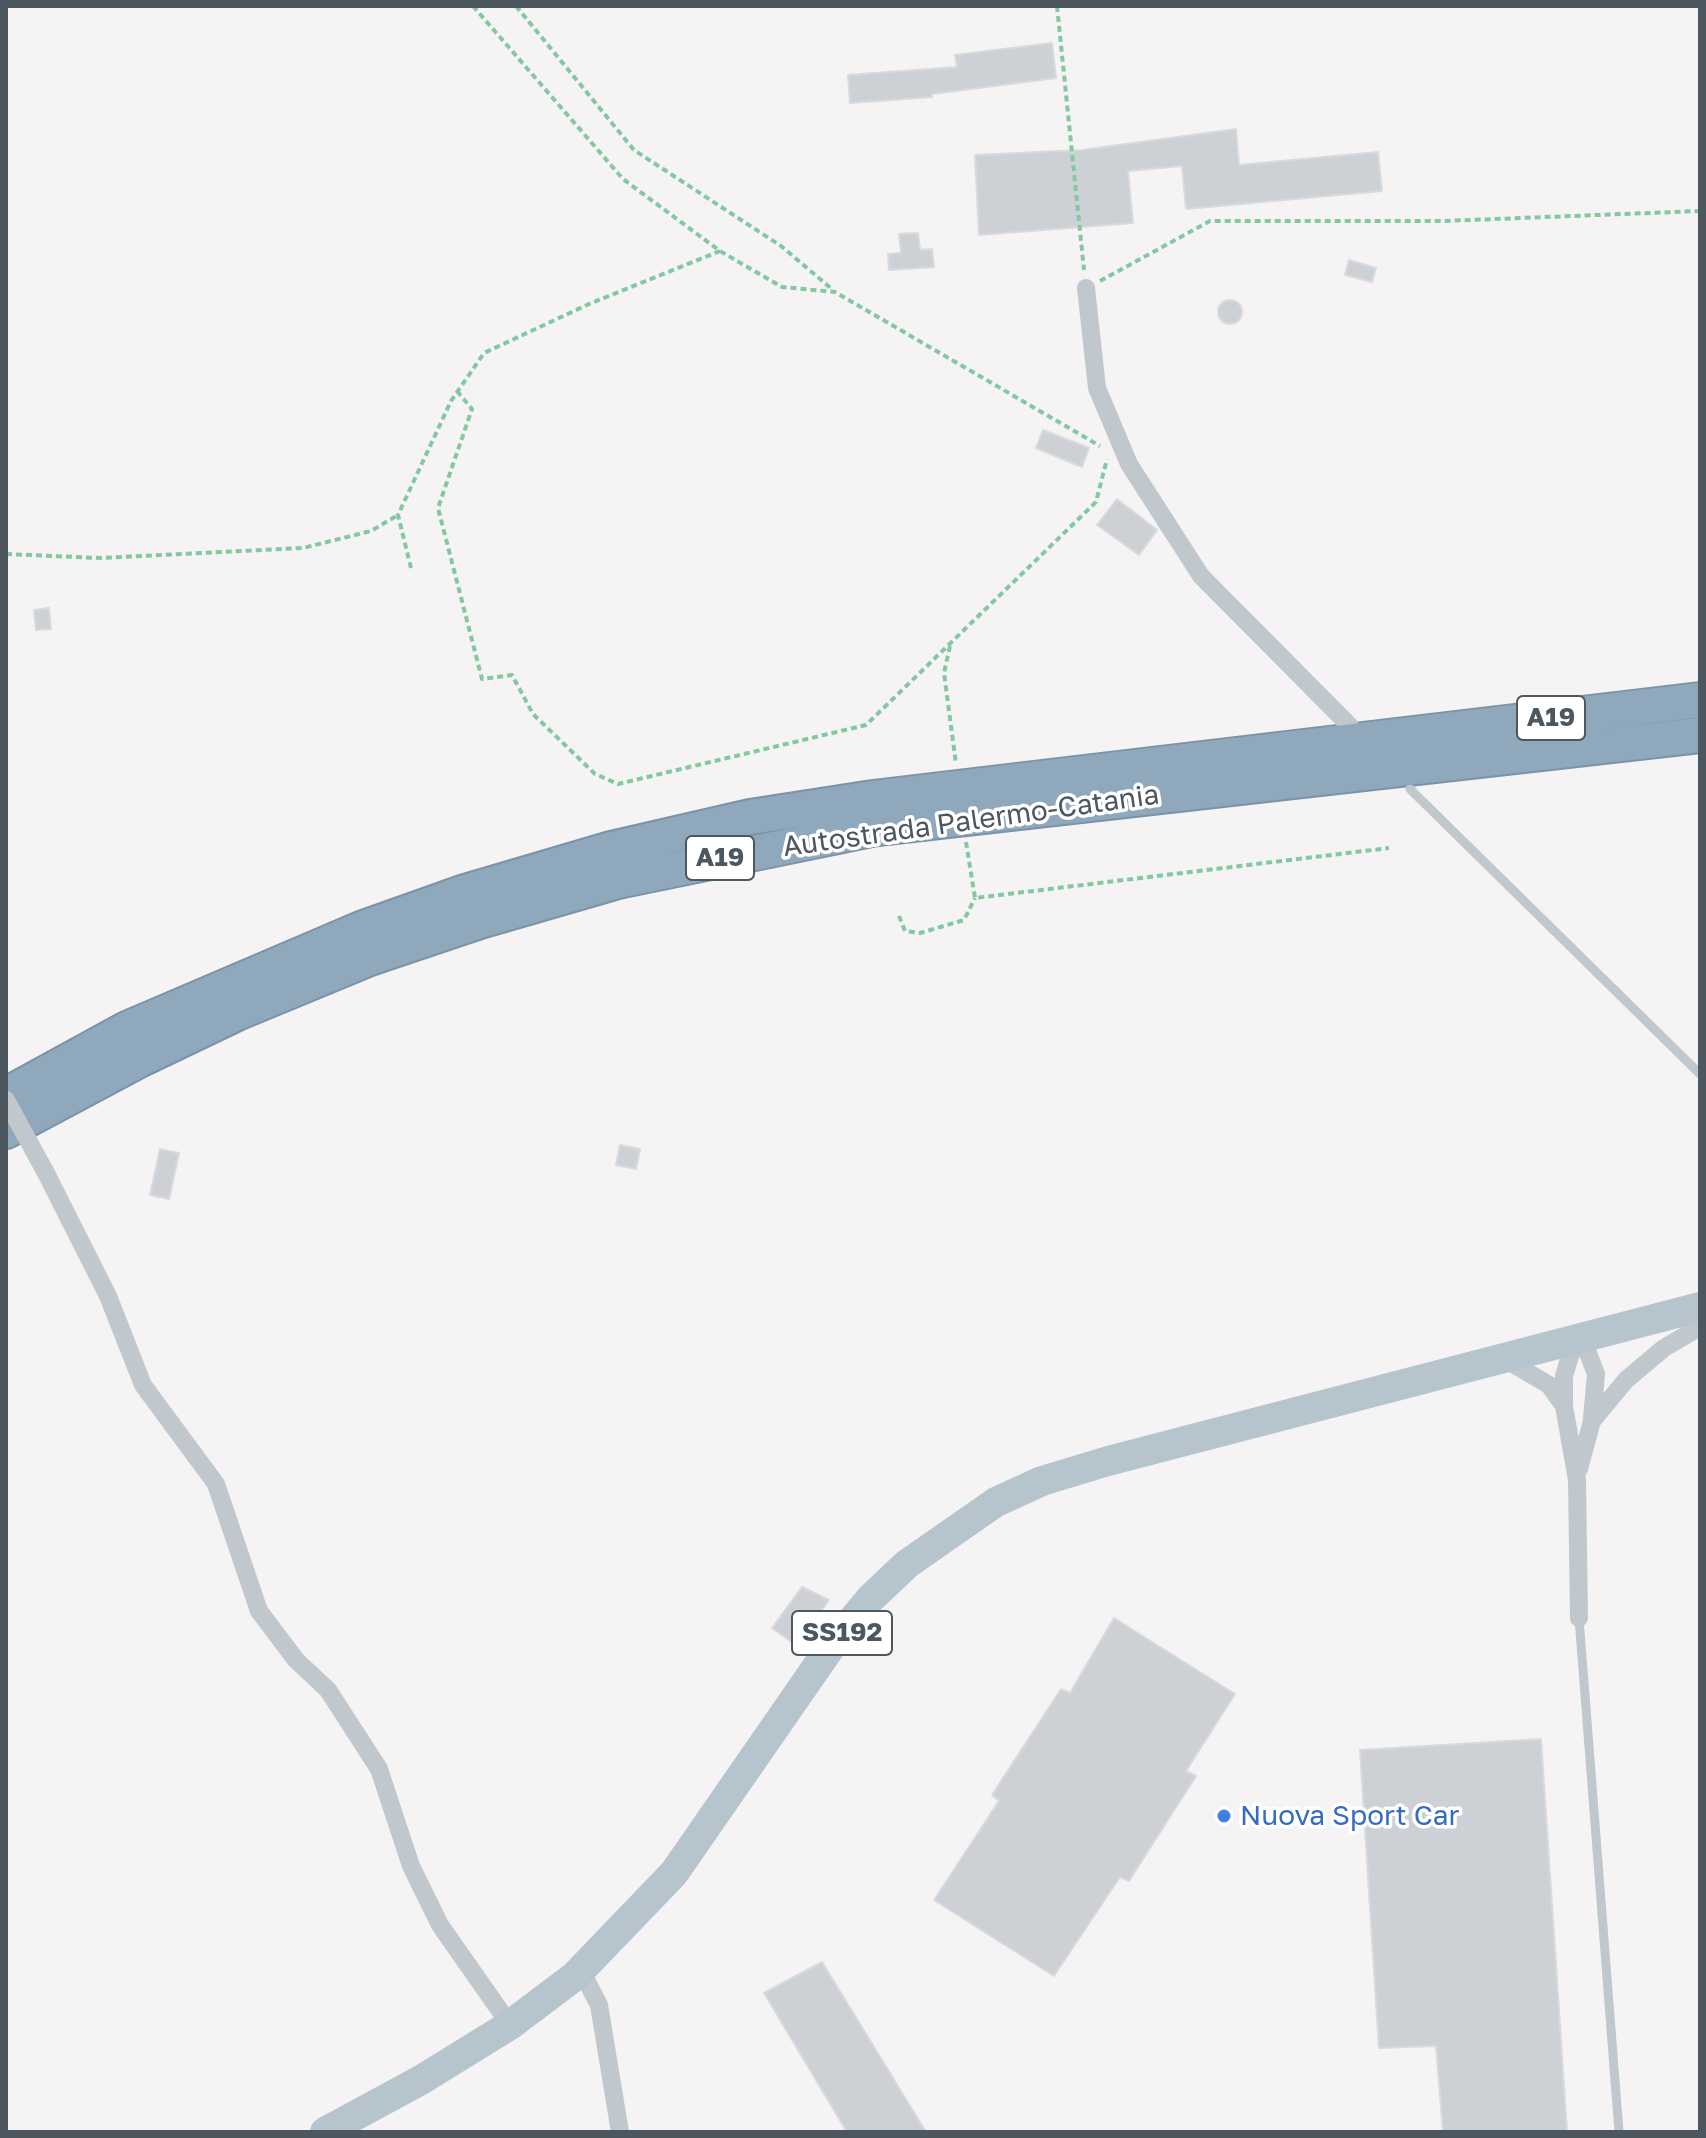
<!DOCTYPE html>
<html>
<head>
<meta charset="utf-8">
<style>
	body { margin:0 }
	#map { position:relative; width:1706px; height:2138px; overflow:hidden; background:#f5f3f3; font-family:"Golos Text",sans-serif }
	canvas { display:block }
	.frame { position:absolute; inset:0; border:8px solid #4c575f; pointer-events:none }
</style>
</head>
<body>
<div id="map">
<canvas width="1706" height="2138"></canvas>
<div class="frame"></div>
</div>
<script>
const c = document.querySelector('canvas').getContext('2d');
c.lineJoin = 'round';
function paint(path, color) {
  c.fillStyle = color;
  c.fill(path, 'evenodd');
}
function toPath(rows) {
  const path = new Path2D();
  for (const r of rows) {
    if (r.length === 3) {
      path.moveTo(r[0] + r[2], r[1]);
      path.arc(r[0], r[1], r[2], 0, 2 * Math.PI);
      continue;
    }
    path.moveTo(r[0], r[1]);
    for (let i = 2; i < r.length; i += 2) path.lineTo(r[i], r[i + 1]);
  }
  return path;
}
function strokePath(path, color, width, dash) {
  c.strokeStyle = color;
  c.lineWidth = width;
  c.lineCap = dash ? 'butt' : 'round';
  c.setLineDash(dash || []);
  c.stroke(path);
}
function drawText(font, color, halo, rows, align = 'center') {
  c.font = font + ' "Golos Text",sans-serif';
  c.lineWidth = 7;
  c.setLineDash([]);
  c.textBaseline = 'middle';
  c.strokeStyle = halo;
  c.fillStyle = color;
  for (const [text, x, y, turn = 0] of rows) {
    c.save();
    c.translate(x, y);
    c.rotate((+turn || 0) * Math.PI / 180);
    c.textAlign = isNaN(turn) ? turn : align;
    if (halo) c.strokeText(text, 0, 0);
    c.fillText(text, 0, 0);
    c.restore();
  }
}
const building = toPath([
	[1052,43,1056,78,932,94,932,97,850,103,848,75,957,67,955,55,1052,43],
	[1236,129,1239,165,1378,152,1382,191,1186,209,1182,166,1128,171,1133,223,979,235,975,155,1082,150,1236,129],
	[918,233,920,250,932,249,934,267,889,270,888,254,901,253,899,234,918,233],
	[1349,260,1376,268,1372,282,1345,275,1349,260],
	[1230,312,12],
	[1043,430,1089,448,1082,467,1036,448,1043,430],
	[1117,499,1157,530,1139,555,1097,525,1117,499],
	[49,608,51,629,36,630,34,610,49,608],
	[620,1145,640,1149,636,1169,616,1165,620,1145],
	[160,1149,179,1153,169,1199,150,1195,160,1149],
	[802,1587,829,1600,797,1646,772,1628,802,1587],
	[1114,1618,1235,1694,1186,1771,1196,1776,1129,1881,1120,1877,1054,1976,934,1900,999,1801,992,1795,1061,1689,1070,1693,1114,1618],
	[1541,1739,1567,2132,1443,2132,1436,2046,1379,2048,1360,1750,1541,1739],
	[822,1962,926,2132,847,2132,764,1993,822,1962]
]);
const path = toPath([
	[473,6,623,179,720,251,782,287,835,292,1100,446],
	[516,6,634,150,781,246,833,290],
	[1057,6,1084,270],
	[1100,281,1210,221,1444,221,1700,211],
	[457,391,472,409,438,508,482,679,512,675,533,714,595,774,618,784,866,725,1096,502,1107,459],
	[6,554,100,558,303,548,371,531,398,515],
	[411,568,398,515,451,401,484,353,589,304,720,251],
	[950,646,944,673,956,764],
	[966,842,975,898,1389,848],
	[899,916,905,931,920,933,964,920,975,898]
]);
const service = toPath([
	[1410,789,1700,1074],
	[1579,1618,1619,2132]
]);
const minor = toPath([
	[1086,288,1097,388,1129,464,1201,576,1350,726],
	[46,1173,108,1296,143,1385,216,1484,259,1611,296,1660,328,1690,379,1769,411,1866,440,1925,510,2025],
	[1503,1358,1549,1385,1564,1406,1577,1480,1579,1618],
	[1564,1406,1564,1376,1575,1340,1588,1353,1596,1374,1592,1418],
	[1579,1469,1592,1421,1626,1380,1664,1348,1700,1327],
	[575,1976,587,1982,599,2005,620,2132]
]);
const primary = toPath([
	[325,2132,421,2080,510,2025,575,1976,674,1873,832,1645,870,1599,907,1564,996,1502,1042,1481,1108,1461,1700,1307]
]);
const motorway = toPath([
	[6,1095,127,1029,361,929,465,892,611,849,750,817,873,798,1700,700],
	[6,1131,141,1059,237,1013,370,958,480,921,618,881,877,828,1700,735]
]);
const minorBridge = toPath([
	[6,1100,46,1173]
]);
const markers = [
	[1224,1816,8,"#3f7fe0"]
];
const shields = [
	[1551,718,68],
	[720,858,68],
	[842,1633,100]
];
const shieldNames = [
	["A19",1551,718],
	["A19",720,858],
	["SS192",842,1633]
];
const streetNames = [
	["Autostrada Palermo-Catania",971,821,-8]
];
const shopNames = [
	["Nuova Sport Car",1240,1816]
];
paint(building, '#cdd0d4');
strokePath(building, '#d8dadd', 2);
strokePath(motorway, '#7b93a8', 38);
strokePath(path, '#82c8a1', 4, [6, 4]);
strokePath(service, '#c0c8cd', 9);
strokePath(minor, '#c0c8cd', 18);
strokePath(primary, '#b6c4ce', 30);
strokePath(motorway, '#90a8bc', 34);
strokePath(minorBridge, '#c0c8cd', 18);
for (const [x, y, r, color] of markers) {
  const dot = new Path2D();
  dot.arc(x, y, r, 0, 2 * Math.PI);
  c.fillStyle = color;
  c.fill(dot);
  strokePath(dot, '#fff', 3);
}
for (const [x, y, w] of shields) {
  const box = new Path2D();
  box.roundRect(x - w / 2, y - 22, w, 44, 6);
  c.fillStyle = '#fff';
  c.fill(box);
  strokePath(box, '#4c575f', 2);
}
drawText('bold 26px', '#4c575f', null, shieldNames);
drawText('28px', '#4c575f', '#fff', streetNames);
drawText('28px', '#366cbe', '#fff', shopNames, 'left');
</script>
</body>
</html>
